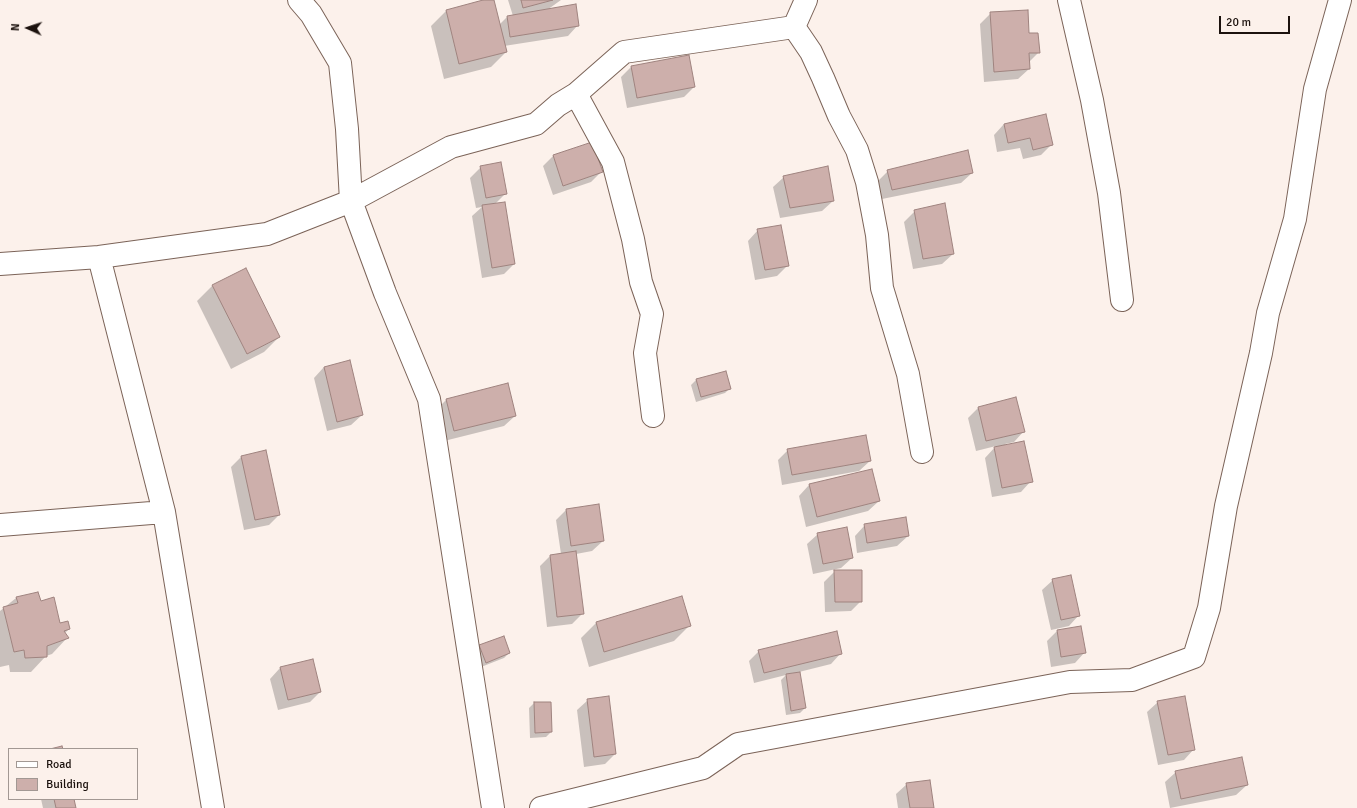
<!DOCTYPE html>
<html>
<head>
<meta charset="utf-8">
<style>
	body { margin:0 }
	#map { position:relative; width:1357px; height:808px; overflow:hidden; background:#fcf1eb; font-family:Signika,sans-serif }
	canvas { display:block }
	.legend { position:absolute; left:8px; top:748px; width:130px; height:52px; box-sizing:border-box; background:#fcf1eb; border:1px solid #a29893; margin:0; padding:5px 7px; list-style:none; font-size:12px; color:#1c120e }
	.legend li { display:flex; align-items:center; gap:8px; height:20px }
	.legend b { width:20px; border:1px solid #a29893 }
	.north { position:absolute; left:8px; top:8px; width:40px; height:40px; -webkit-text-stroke:3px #fcf1eb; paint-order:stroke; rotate:273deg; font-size:11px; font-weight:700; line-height:16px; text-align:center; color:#1c120e }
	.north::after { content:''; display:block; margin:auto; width:14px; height:18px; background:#1c120e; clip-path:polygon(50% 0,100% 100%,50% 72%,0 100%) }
	.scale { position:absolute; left:1219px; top:16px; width:71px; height:18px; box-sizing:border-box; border:2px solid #1c120e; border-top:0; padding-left:5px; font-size:12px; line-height:14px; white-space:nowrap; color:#1c120e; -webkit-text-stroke:3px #fcf1eb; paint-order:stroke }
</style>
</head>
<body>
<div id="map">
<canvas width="1357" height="808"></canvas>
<ul class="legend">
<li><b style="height:5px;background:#fff"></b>Road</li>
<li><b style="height:11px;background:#cdafab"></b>Building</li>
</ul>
<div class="north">N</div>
<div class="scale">20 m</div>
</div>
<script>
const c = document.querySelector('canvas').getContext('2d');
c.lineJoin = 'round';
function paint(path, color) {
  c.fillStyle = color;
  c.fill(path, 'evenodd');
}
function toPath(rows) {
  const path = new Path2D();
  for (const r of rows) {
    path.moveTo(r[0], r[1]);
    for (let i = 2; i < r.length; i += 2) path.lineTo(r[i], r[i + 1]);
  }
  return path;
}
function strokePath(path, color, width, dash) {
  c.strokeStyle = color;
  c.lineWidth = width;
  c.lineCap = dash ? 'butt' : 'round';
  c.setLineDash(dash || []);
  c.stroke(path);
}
const shadow = toPath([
	[487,0,493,0,499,25,507,17,513,16,508,0,561,0,547,10,578,25,568,36,504,46,506,52,491,67,444,79,431,26,446,11],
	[991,13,1028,34,1039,52,1028,63,1029,69,1018,79,984,82,980,24],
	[688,56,694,87,684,97,627,108,621,77,631,67],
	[1045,115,1051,145,1041,155,1023,159,1020,148,997,152,994,135,1004,124],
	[553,156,601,172,591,182,553,195,543,166],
	[481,167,506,193,495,204,514,264,504,274,482,278,472,216,482,207,476,208,470,178],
	[888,171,972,173,961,183,882,199,878,181],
	[784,177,833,201,822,211,780,218,773,187],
	[915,211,953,254,942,264,913,269,904,222],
	[758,230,788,265,777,276,755,280,748,241],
	[245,269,279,337,264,352,231,369,197,301,212,286],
	[324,367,362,415,351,425,327,431,314,378],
	[696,380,730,388,725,393,696,402,691,385],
	[1016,398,1024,431,1014,442,1005,444,1031,481,1021,492,992,497,985,458,996,446,976,451,968,418,978,408],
	[447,399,515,416,504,426,444,441,436,410],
	[788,450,870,461,859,471,782,485,778,460],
	[241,457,279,515,269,525,244,530,231,467],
	[809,485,879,501,868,511,806,527,799,496],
	[566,510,603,541,592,551,576,554,583,613,572,624,547,627,540,566,550,556,561,554,556,520],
	[865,525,908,536,897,546,857,553,855,536],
	[818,534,852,558,841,568,813,574,807,544],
	[835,571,861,601,851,611,825,612,824,582],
	[1053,580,1079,615,1069,626,1051,630,1042,590],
	[681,597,690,625,674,641,589,667,581,638,596,623],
	[16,598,40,602,60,624,69,629,64,634,67,638,52,654,46,656,31,672,10,672,9,665,0,667,0,611],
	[1057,631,1085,652,1075,663,1051,667,1047,641],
	[480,646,509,653,504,658,481,667,475,651],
	[759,651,841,653,831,664,799,672,805,708,800,713,786,715,781,680,786,675,754,683,749,661],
	[312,660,320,692,310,702,278,710,270,679,280,668],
	[588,700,615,754,605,764,584,767,577,710],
	[1158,702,1194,749,1184,760,1158,765,1147,712],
	[534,703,550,703,551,732,546,737,530,738,529,708],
	[1176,772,1247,785,1236,795,1170,808,1165,782],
	[907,784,933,808,898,808,896,794],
	[41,799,73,799,75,808,43,808]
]);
const building = toPath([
	[483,0,494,0,507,52,459,64,446,10,483,0],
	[521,0,553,0,523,8,521,0],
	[576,4,579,26,510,37,507,16,576,4],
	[1028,10,1029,33,1038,33,1040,53,1029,53,1030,69,994,72,990,12,1028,10],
	[689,55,695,87,637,98,631,66,689,55],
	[1046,114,1053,145,1033,150,1030,138,1008,143,1004,124,1046,114],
	[592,142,603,172,563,186,553,155,592,142],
	[968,150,973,173,892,190,887,170,968,150],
	[501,162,507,194,486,198,480,166,501,162],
	[828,166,834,201,790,208,783,176,828,166],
	[505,202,515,264,492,268,482,205,505,202],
	[945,203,954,254,923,259,914,210,945,203],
	[781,225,789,266,765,270,757,229,781,225],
	[246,268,280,337,247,354,212,285,246,268],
	[350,360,363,415,337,422,324,367,350,360],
	[726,371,731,389,701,397,696,379,726,371],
	[508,383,516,416,454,431,446,399,508,383],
	[1016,397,1025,432,986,441,978,407,1016,397],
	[866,435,871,461,792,475,787,449,866,435],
	[1024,441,1033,482,1002,488,994,447,1024,441],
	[266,450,280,515,255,520,241,456,266,450],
	[872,469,880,501,817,517,809,484,872,469],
	[599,504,604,541,571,546,566,509,599,504],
	[906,517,909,536,867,543,864,524,906,517],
	[847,527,853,558,823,564,817,533,847,527],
	[576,551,584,614,557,617,550,555,576,551],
	[834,570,862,570,862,602,835,602,834,570],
	[1071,575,1080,616,1061,620,1052,579,1071,575],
	[38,592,41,601,54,597,60,623,68,621,70,629,64,631,69,638,47,646,47,657,25,658,24,650,14,652,3,607,18,603,16,597,38,592],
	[682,596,691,626,604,652,596,622,682,596],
	[1081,626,1086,653,1061,657,1057,630,1081,626],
	[837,631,842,654,764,673,758,650,837,631],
	[504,636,510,653,486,663,479,645,504,636],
	[313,659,321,692,288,700,280,667,313,659],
	[800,672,806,708,791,711,786,674,800,672],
	[609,696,616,754,594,757,587,699,609,696],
	[1185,696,1195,750,1168,755,1157,701,1185,696],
	[534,702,551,702,552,732,535,733,534,702],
	[62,746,63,749,50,749,62,746],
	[1242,757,1248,785,1181,799,1175,771,1242,757],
	[930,780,934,808,910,808,906,783,930,780],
	[54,799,74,799,76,808,56,808,54,799]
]);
const minor = toPath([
	[299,0,311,14,340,63,347,129,351,201,385,293,429,399,493,808],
	[1069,0,1092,100,1109,193,1122,300],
	[794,27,811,52,823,78,839,116,857,150,867,182,877,235,882,288,908,374,922,452],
	[576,94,613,162,633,239,641,282,652,314,645,353,653,416],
	[99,257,164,512,213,808],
	[0,264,99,257,267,234,351,201,451,147,536,124,558,105,576,94,624,52,794,27,806,0],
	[0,525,164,512],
	[541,808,703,768,738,744,1070,682,1132,680,1194,657,1209,608,1226,506,1261,353,1268,313,1295,219,1315,89,1340,0]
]);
paint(shadow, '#0003');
paint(building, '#cdafab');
strokePath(building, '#9f837f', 1);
strokePath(minor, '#7b6358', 24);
strokePath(minor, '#fff', 22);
</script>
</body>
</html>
